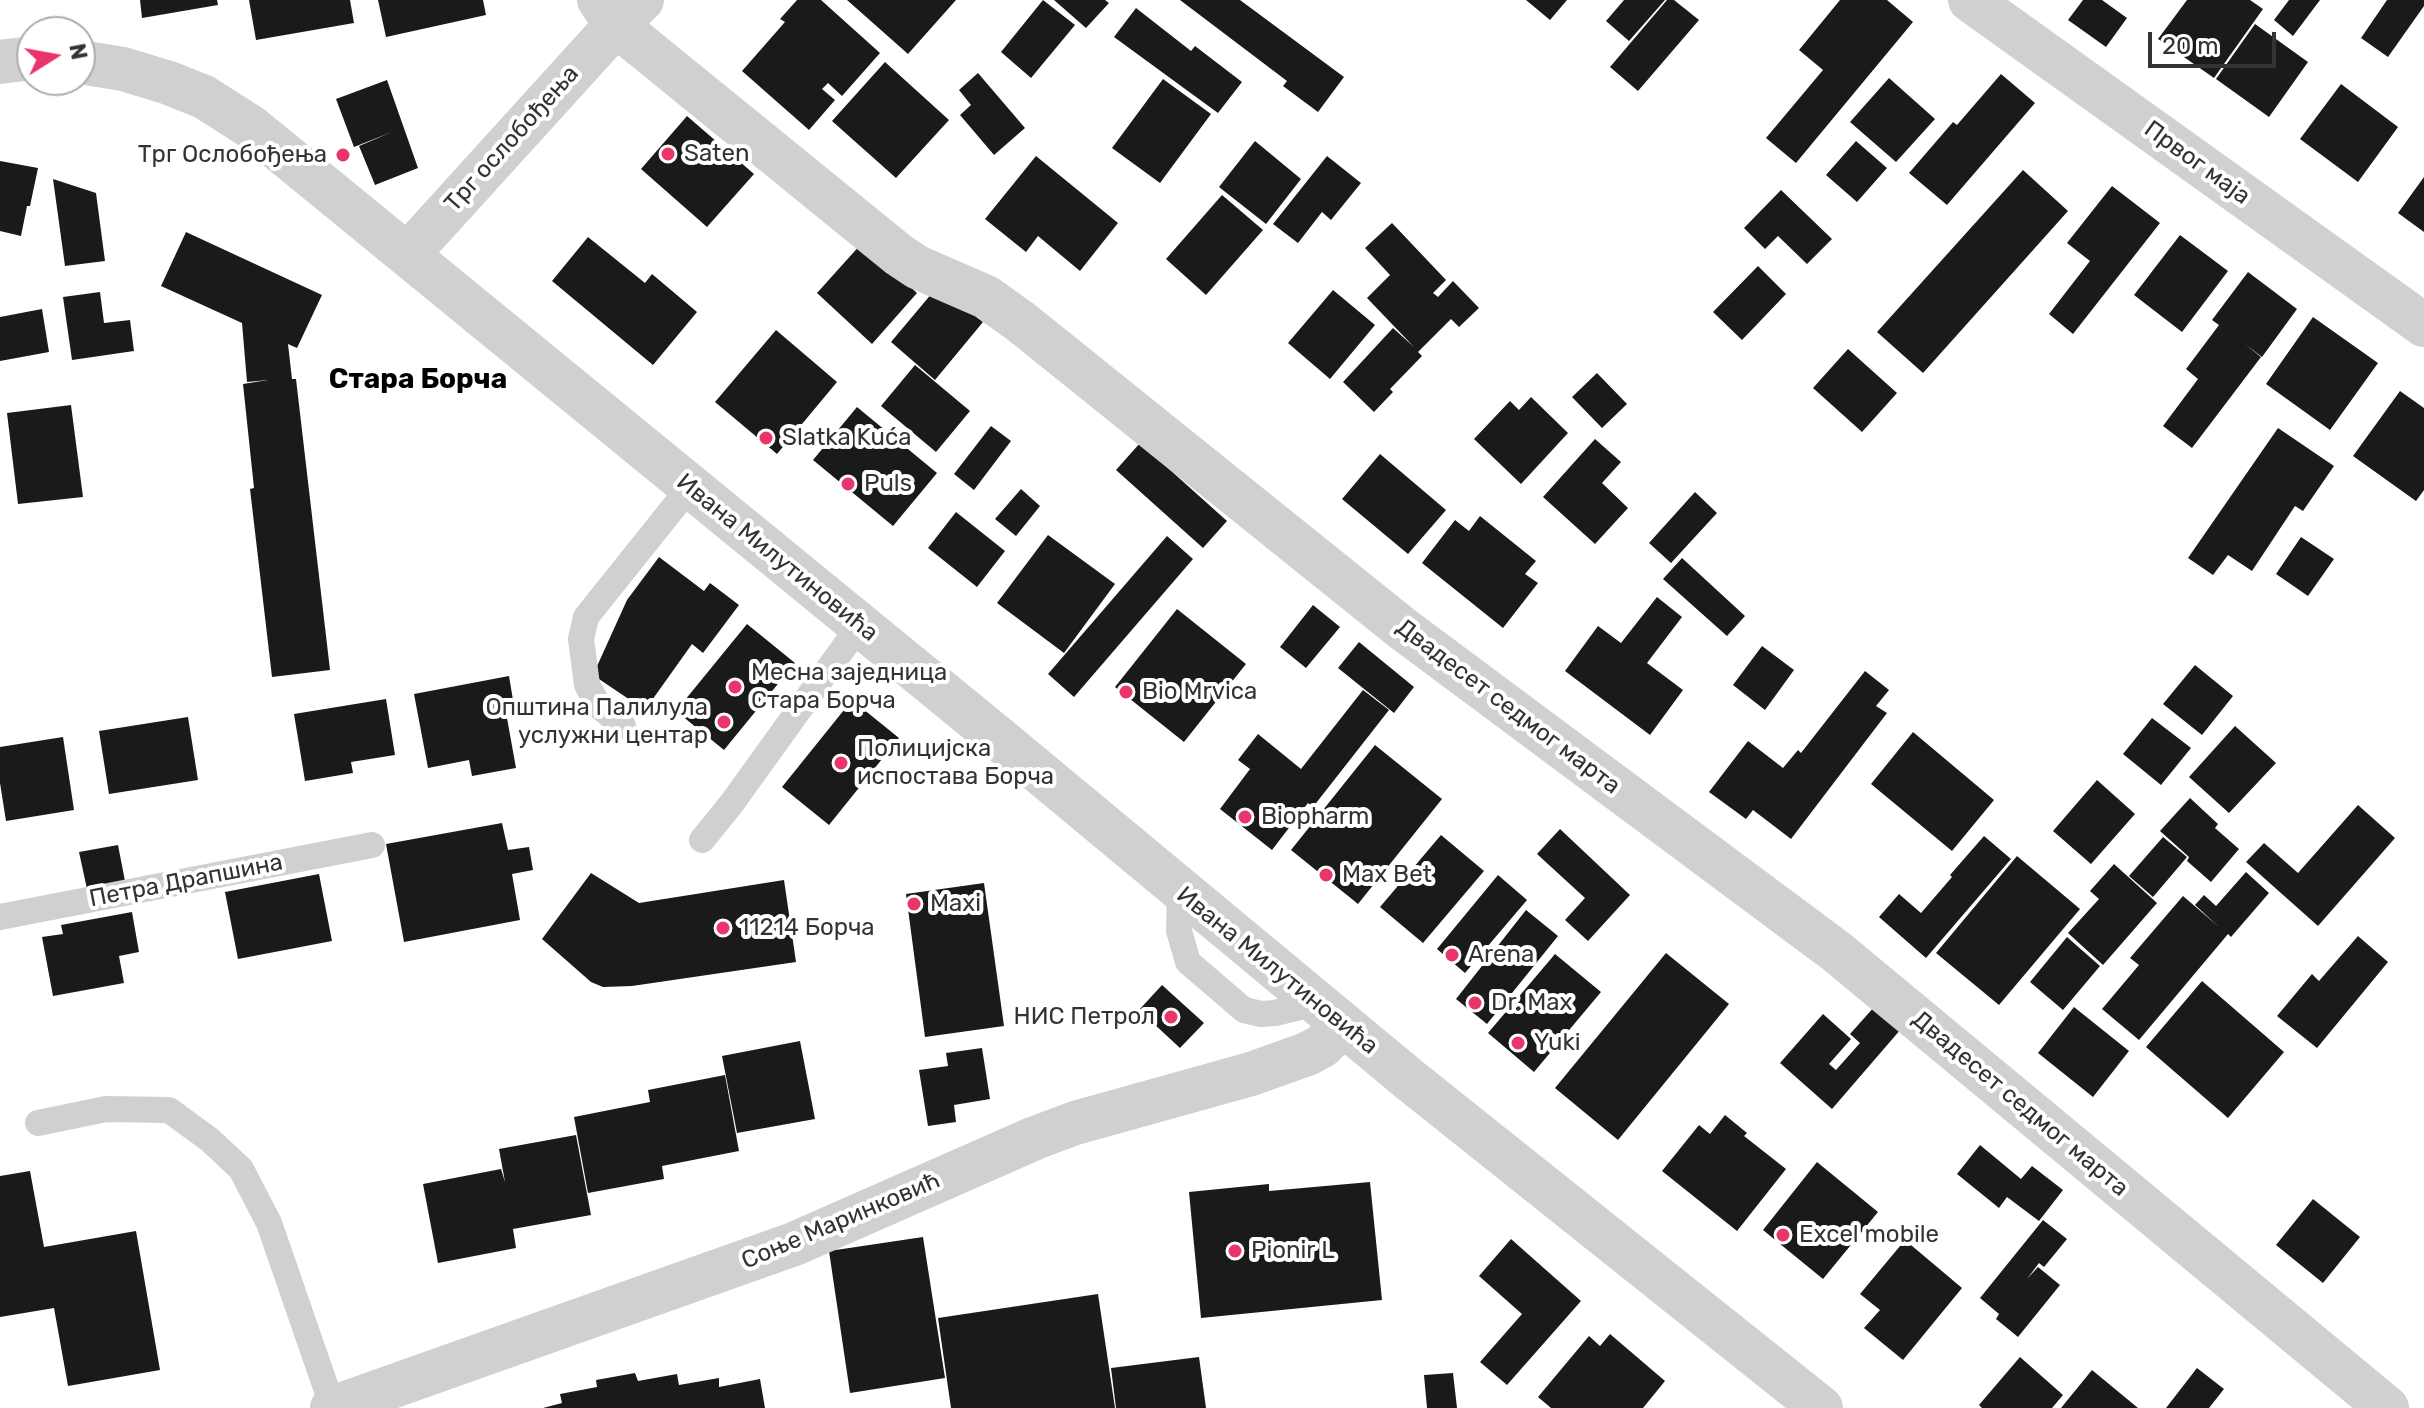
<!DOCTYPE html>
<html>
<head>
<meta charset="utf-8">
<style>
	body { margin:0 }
	#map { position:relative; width:2424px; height:1408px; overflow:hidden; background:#fff; font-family:Rubik,sans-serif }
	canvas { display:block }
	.north { position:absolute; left:16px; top:16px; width:80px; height:80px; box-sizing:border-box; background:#fff; border:2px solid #adadad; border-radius:50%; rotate:79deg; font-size:22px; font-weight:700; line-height:32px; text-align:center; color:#333 }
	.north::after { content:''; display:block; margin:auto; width:28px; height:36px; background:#e93569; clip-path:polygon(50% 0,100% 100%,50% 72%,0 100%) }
	.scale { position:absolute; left:2148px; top:32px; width:128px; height:36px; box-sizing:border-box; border:4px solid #333; border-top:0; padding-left:10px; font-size:24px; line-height:28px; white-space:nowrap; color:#333; -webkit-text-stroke:6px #fff; paint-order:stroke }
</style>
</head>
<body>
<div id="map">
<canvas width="2424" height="1408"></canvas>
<div class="north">N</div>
<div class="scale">20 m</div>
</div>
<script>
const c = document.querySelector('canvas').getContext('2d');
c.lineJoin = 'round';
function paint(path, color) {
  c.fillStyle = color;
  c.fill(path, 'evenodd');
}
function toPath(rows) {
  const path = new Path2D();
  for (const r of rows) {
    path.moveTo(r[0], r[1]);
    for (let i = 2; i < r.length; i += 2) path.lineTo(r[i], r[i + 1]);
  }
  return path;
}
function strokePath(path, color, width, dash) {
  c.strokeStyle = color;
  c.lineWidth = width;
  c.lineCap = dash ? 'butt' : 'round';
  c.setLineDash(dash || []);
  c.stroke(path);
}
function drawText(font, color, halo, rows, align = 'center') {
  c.font = font + ' Rubik,sans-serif';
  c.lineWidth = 8;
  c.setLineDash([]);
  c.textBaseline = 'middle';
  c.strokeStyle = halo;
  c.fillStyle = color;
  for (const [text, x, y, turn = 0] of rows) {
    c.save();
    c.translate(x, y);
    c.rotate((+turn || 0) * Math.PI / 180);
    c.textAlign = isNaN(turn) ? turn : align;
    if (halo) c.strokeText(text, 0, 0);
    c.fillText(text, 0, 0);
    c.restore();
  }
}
const building = toPath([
	[140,0,217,0,218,5,142,18],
	[249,0,350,0,354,23,256,40],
	[378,0,483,0,486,15,386,37],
	[797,0,821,0,880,53,842,96,828,83,822,89,835,100,809,130,742,71,785,22,780,19],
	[847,0,956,0,908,54],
	[1043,0,1075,25,1031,78,1001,52],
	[1054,0,1105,0,1109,3,1086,28],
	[1180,0,1240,0,1344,77,1318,112,1283,86,1287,81],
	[1526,0,1567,0,1550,20],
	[1624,0,1665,0,1629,41,1606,21],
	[1667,0,1674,0,1699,20,1638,91,1610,67],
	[1840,0,1887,0,1913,22,1796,163,1766,138,1823,70,1799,50],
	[2083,0,2102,0,2127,18,2106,47,2068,20],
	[2187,0,2250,0,2263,9,2214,78,2158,39],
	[2289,0,2320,0,2293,36,2274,20],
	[2387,0,2424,0,2424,6,2388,57,2361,38],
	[1136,8,1191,51,1195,46,1242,82,1218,113,1114,37],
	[2255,24,2308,62,2269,117,2216,79],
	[885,62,949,120,896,178,832,121],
	[978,73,1025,128,994,155,960,115,971,105,959,90],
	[2001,74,2035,103,1947,205,1909,173,1953,122,1957,125],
	[1889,78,1935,119,1896,162,1850,122],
	[1163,79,1211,114,1160,183,1112,148],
	[387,80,418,168,375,185,359,146,392,132,354,147,336,99],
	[2341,84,2398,127,2358,182,2300,139],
	[687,116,754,174,707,227,641,169],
	[1255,141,1301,179,1266,224,1219,187],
	[1856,141,1887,168,1857,202,1826,175],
	[1036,156,1118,223,1080,271,1038,236,1026,252,985,219],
	[1327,156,1361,183,1331,220,1322,212,1298,243,1273,224],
	[0,161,38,168,30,206,27,206,21,236,0,231],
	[2023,170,2068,211,1923,373,1877,332],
	[2424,177,2424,232,2398,213],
	[53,179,96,193,105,261,65,266],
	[2112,186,2160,223,2073,334,2049,314,2090,261,2067,243],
	[1781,190,1832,239,1807,264,1778,236,1765,249,1744,228],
	[1222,195,1263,230,1206,295,1166,259],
	[1392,223,1446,280,1433,293,1438,297,1453,281,1479,308,1459,327,1451,319,1418,352,1422,356,1390,389,1393,392,1374,412,1343,382,1393,328,1414,347,1367,298,1390,275,1365,248],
	[186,232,322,295,297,348,288,344,292,379,296,379,330,670,272,677,250,489,254,488,243,384,268,380,247,382,242,323,161,286],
	[2180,235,2228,271,2182,332,2134,295],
	[588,237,645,283,652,274,697,312,653,365,552,281],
	[862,243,917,293,872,344,817,293],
	[1758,266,1786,294,1742,340,1713,312],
	[2248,272,2297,309,2262,357,2245,344,2261,357,2192,448,2163,426,2198,379,2186,369,2219,325,2212,320],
	[938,286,983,322,935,380,891,342],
	[1333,290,1375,325,1330,379,1288,343],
	[100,292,104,323,130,320,134,351,72,360,63,297],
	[42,309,49,352,0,361,0,317],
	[2313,317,2378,363,2330,430,2266,384],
	[776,330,837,382,777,454,715,402],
	[1848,349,1897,393,1862,432,1813,388],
	[915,365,970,411,936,452,881,406],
	[1597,373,1627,404,1602,428,1572,397],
	[2400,391,2424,408,2424,490,2416,501,2353,456],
	[1531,397,1568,433,1521,484,1474,439,1510,401,1519,410],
	[71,405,83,497,18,504,7,413],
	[857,407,937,473,893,526,813,460],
	[991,426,1011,441,974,490,954,474],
	[2278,428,2334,466,2303,511,2295,506,2252,571,2228,555,2213,575,2188,558],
	[1595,439,1621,462,1602,483,1628,508,1595,544,1543,497],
	[1140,443,1227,521,1203,548,1116,470],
	[1380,454,1446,510,1408,554,1342,499],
	[1021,489,1040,506,1016,536,995,519],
	[1695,492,1717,513,1671,563,1649,543],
	[956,512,1005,551,977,587,928,548],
	[1480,516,1536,561,1525,574,1538,583,1503,628,1422,563,1455,520,1469,531],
	[1048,535,1115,584,1064,653,997,603],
	[1167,536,1193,559,1074,697,1048,674],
	[2301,537,2334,559,2308,596,2276,574],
	[659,557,704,591,710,583,739,605,703,653,692,644,645,710,593,675,627,600],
	[1682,558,1745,616,1727,636,1663,579],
	[1657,597,1682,617,1647,663,1683,690,1650,735,1565,671,1598,626,1621,643],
	[1313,605,1340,627,1306,668,1280,647],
	[1177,609,1246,664,1184,742,1115,687],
	[747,624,795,663,724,750,676,711],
	[1359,642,1414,687,1394,713,1338,668],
	[1762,646,1794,670,1765,710,1733,685],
	[2195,665,2233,696,2202,735,2163,704],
	[1865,671,1889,690,1876,706,1887,713,1791,839,1753,810,1746,819,1709,792,1748,741,1783,768,1798,750,1801,753],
	[509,676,514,706,505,707,516,768,472,776,469,760,428,768,414,694],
	[1363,690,1389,710,1313,807,1308,803,1272,850,1220,809,1250,769,1238,760,1258,734,1301,769],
	[386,699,395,755,351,762,353,773,305,781,294,714],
	[852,700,899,738,829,825,782,787],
	[188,717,198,780,109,794,99,731],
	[2152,718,2191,748,2161,785,2123,754],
	[2235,726,2276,763,2229,813,2189,777],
	[1913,732,1994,800,1952,851,1871,784],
	[63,737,74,810,6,821,0,783,0,747],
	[1375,745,1442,799,1358,904,1291,850],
	[2097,780,2135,814,2091,864,2053,831],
	[2190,798,2218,824,2215,828,2239,849,2211,882,2187,861,2189,857,2160,831],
	[2358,805,2395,838,2318,926,2246,862,2264,843,2298,873],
	[502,823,508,850,529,847,533,870,512,874,520,920,404,942,386,844],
	[1560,829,1630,895,1588,941,1565,920,1585,898,1537,854],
	[1441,835,1484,871,1423,943,1380,907],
	[1984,836,2011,859,1926,958,1879,917,1899,894,1921,913,1952,877,1950,875],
	[2163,837,2187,857,2153,897,2129,876],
	[118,845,125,881,87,889,79,852],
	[2017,856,2080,909,1999,1005,1936,953],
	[2114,864,2157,903,2103,965,2068,933,2099,899,2090,891],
	[2246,872,2269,893,2231,937,2228,934,2139,1040,2102,1009,2139,965,2130,958,2183,896,2219,927,2195,905,2204,895,2216,906],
	[591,873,639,903,784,880,796,962,632,986,603,987,591,982,542,939],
	[319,874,332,941,238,959,225,892],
	[1498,875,1527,900,1465,973,1437,949],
	[984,883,1004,1026,925,1037,906,894],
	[1526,910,1558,936,1487,1024,1456,999],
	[132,912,139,952,119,956,124,983,53,996,42,937,63,934,61,925],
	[2358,936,2388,962,2317,1048,2277,1016,2312,974,2319,981],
	[2067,937,2100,966,2063,1010,2030,982],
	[1666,953,1729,1004,1618,1140,1555,1088],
	[1555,954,1601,992,1534,1072,1488,1033],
	[2202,981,2284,1052,2228,1118,2146,1047],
	[1162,985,1204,1023,1180,1048,1139,1010],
	[1875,1006,1901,1029,1832,1109,1780,1063,1823,1014,1851,1039,1829,1064,1836,1070,1860,1043,1850,1034],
	[2074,1007,2129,1051,2093,1097,2038,1053],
	[800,1041,815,1119,737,1133,722,1056],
	[982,1048,990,1099,954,1105,956,1122,928,1126,919,1070,948,1066,946,1053],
	[725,1075,739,1151,662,1166,664,1179,588,1193,574,1117,650,1102,648,1090],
	[1725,1115,1747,1133,1744,1136,1786,1169,1737,1231,1662,1171,1699,1125,1710,1134],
	[576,1135,591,1215,513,1229,516,1248,438,1263,423,1184,501,1169,505,1182,499,1149],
	[1980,1145,2021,1179,2032,1166,2063,1190,2039,1221,2007,1197,1999,1208,1957,1174],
	[1817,1162,1878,1212,1823,1279,1763,1230],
	[30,1171,44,1247,136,1231,160,1370,68,1386,54,1308,0,1317,0,1176],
	[1370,1182,1382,1300,1201,1318,1189,1192,1269,1184,1269,1191],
	[2313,1199,2360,1237,2323,1283,2276,1245],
	[2043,1220,2067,1239,2044,1267,2039,1263,2027,1279,2038,1267,2060,1285,2018,1337,1996,1319,1999,1314,1980,1298],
	[923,1237,945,1378,850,1393,829,1251],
	[1511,1239,1581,1301,1507,1385,1480,1362,1522,1314,1479,1276],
	[1905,1240,1962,1288,1903,1360,1864,1328,1880,1310,1860,1294],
	[1098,1294,1115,1408,951,1408,938,1318],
	[1610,1334,1665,1381,1643,1408,1551,1408,1538,1397,1589,1336,1600,1346],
	[1199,1357,1206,1408,1116,1408,1111,1368],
	[2020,1357,2063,1395,2052,1408,1982,1408,1979,1405],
	[2197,1368,2224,1389,2209,1408,2166,1408],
	[2092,1370,2138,1408,2061,1408],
	[635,1373,638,1381,677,1374,679,1385,719,1378,719,1387,760,1379,765,1408,543,1408,562,1403,560,1394,597,1387,596,1380],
	[1453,1373,1457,1408,1427,1408,1424,1375]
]);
const service = toPath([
	[623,726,599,706,587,685,581,639,586,617,690,487],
	[702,840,732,803,860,625],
	[1180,892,1179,931,1188,962,1244,1010,1261,1014,1275,1013,1316,1003],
	[0,917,372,845],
	[38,1123,106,1109,169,1110,210,1140,241,1169,269,1223,333,1408]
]);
const minor = toPath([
	[599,0,616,25,899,255,917,267,986,297,1021,322,1403,629,1837,952,2387,1408],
	[1970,0,2424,325],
	[408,254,616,25,642,0],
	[332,1408,794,1244,1035,1138,1075,1123,1251,1074,1307,1054,1322,1046,1343,1025]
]);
const tertiary = toPath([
	[0,62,32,58],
	[80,62,123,69,169,83,204,97,251,127,997,737,1410,1080,1821,1408]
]);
const markers = [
	[668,154,8,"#e93569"],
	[343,155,8,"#e93569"],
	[766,438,8,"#e93569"],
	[848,484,8,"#e93569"],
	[735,687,8,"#e93569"],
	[1126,692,8,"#e93569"],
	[724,722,8,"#e93569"],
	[841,763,8,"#e93569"],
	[1245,817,8,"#e93569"],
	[1326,875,8,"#e93569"],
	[914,904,8,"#e93569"],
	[723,928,8,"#e93569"],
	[1452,955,8,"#e93569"],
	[1475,1003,8,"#e93569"],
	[1171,1017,8,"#e93569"],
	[1518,1043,8,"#e93569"],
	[1783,1235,8,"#e93569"],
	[1235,1251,8,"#e93569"]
];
const streetNames = [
	["Трг ослобођења",512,139,-48],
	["Првог маја",2197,163,36],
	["Ивана Милутиновића",777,558,39],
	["Двадесет седмог марта",1508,707,37],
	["Петра Драпшина",186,881,-11],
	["Ивана Милутиновића",1277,971,39],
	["Двадесет седмог марта",2020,1104,40],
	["Соње Маринковић",841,1221,-23]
];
const poiNames = [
	["Saten",684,154],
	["Трг Ослобођења",327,155,"right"],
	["Slatka Kuća",782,438],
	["Puls",864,484],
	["Месна заједница",751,673],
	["Стара Борча",751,701],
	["Bio Mrvica",1142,692],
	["Општина Палилула",708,708,"right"],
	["услужни центар",708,736,"right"],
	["Полицијска",857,749],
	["испостава Борча",857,777],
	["Biopharm",1261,817],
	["Max Bet",1342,875],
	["Maxi",930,904],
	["11214 Борча",739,928],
	["Arena",1468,955],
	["Dr. Max",1491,1003],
	["НИС Петрол",1155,1017,"right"],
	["Yuki",1534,1043],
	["Excel mobile",1799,1235],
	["Pionir L",1251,1251]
];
const quarterNames = [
	["Стара Борча",418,380]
];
paint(building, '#1a1a1a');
strokePath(service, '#d0d0d0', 26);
strokePath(minor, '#d0d0d0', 44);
strokePath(tertiary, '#d0d0d0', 44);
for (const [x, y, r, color] of markers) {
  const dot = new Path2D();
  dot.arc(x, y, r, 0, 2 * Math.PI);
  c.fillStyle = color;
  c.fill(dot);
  strokePath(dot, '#fff', 3);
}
drawText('24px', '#333', '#fff', streetNames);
drawText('24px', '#333', '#fff', poiNames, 'left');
drawText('bold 28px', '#000', '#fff', quarterNames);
</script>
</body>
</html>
